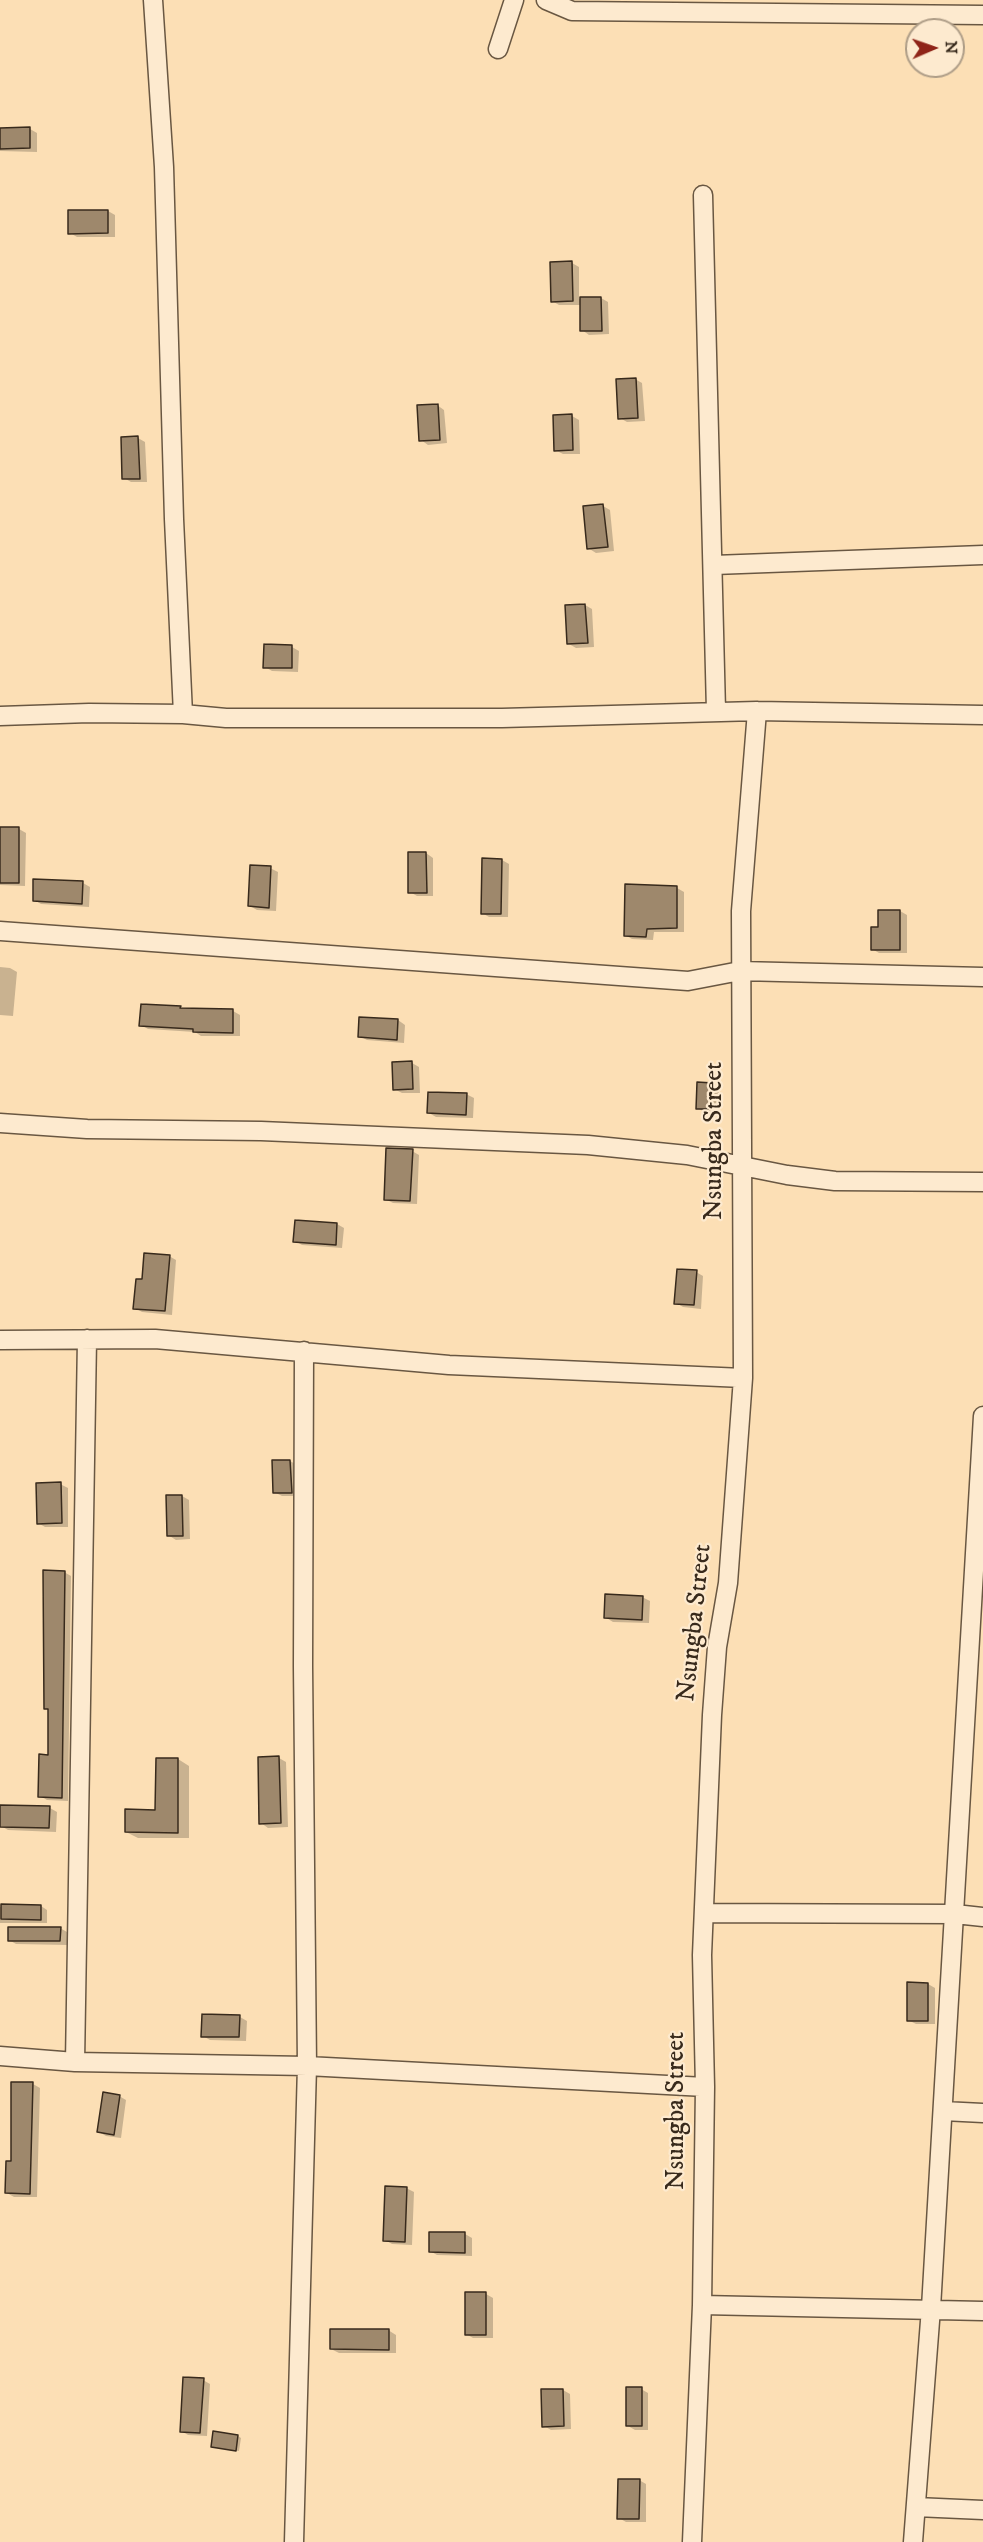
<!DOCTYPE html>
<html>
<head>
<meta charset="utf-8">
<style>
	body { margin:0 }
	#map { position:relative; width:983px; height:2542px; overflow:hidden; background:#fcdfb5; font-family:"IM FELL DW Pica",serif }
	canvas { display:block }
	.north { position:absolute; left:905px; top:18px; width:60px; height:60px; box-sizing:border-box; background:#fdeacf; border:2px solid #ae9d87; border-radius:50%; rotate:88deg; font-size:16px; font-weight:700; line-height:24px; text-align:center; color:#382a1c }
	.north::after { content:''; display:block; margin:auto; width:21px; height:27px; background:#8f2418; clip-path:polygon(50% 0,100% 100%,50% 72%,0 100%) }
</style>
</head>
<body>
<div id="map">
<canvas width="983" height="2542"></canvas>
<div class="north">N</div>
</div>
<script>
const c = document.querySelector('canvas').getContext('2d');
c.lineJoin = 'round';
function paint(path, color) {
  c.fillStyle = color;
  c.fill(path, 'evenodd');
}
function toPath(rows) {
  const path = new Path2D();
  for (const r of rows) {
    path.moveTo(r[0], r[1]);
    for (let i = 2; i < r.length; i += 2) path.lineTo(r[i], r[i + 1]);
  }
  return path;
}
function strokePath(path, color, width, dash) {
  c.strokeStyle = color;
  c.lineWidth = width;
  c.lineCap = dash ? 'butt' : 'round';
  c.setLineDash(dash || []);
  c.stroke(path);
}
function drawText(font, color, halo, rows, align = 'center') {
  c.font = font + ' "IM FELL DW Pica",serif';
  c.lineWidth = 4.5;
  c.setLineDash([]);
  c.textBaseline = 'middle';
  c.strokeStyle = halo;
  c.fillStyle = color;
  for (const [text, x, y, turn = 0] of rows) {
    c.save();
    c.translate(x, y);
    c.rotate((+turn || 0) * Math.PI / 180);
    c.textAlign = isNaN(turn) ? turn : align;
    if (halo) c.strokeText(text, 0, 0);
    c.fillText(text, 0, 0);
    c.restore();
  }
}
const shadow = toPath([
	[0,129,30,129,37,133,37,152,0,151],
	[108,211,115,215,115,237,77,237,70,233],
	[572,263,579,267,579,299,601,298,608,302,609,334,589,335,582,330,581,305,559,305,552,301],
	[635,379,642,383,645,421,627,422,620,418],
	[437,405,444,410,447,443,428,445,421,440],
	[572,416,579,420,580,454,563,454,555,450],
	[138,438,145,442,147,482,131,482,124,478],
	[603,506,610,510,614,551,596,553,588,548],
	[585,605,592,609,594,647,576,648,569,644],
	[292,647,299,651,298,672,272,671,265,667],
	[0,829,19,829,26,833,25,886,0,885],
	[410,853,426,853,433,858,433,896,417,896,410,892],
	[483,860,502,860,509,864,508,917,489,917,482,913],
	[270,868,278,872,276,911,257,910,250,906],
	[35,881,83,883,90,887,89,907,41,904,34,900],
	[677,888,684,892,684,932,654,932,653,940,632,939,625,935],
	[900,911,907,915,907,953,879,953,872,949,879,929],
	[0,967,10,968,17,972,13,1016,0,1015],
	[142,1006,184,1010,233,1011,240,1015,240,1036,201,1036,195,1032,148,1029,141,1025],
	[398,1020,405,1025,404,1043,367,1040,359,1036],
	[412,1063,419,1067,420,1093,402,1093,394,1089],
	[712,1084,719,1088,719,1112,705,1112,697,1108],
	[466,1094,474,1098,473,1118,436,1117,429,1113],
	[412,1151,419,1155,417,1204,393,1203,385,1199],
	[337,1224,344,1228,342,1248,302,1245,295,1241],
	[169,1256,176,1260,172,1315,142,1312,135,1308],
	[696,1272,703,1276,701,1309,683,1307,676,1303],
	[290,1461,297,1465,298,1496,282,1496,274,1492,273,1462],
	[60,1484,68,1488,68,1527,45,1527,38,1523],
	[168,1496,182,1496,189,1500,190,1539,176,1540,168,1535],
	[64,1572,71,1576,68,1801,47,1800,40,1796,49,1756,50,1710,45,1708],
	[642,1597,650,1601,649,1623,613,1622,605,1617],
	[279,1758,286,1762,288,1827,268,1828,261,1823],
	[157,1759,178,1759,189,1766,189,1838,138,1838,126,1832,157,1811],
	[50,1808,57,1812,56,1832,8,1830,1,1826],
	[41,1906,47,1910,47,1923,0,1923,0,1907],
	[60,1928,67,1932,67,1945,16,1944,9,1940],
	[928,1984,935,1988,935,2024,916,2024,908,2020],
	[240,2017,247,2021,246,2041,210,2040,203,2036],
	[13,2084,33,2084,40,2088,37,2197,14,2197,7,2193,12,2163],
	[119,2096,126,2100,121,2138,106,2136,99,2132],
	[406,2188,414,2192,412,2245,392,2244,385,2240],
	[465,2234,472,2238,472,2256,437,2255,430,2251],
	[467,2294,486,2294,493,2298,493,2338,473,2338,466,2334],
	[388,2330,396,2335,396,2353,339,2353,331,2349],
	[203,2380,210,2384,207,2436,188,2435,181,2431],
	[641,2389,648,2393,648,2430,635,2430,628,2426],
	[563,2390,570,2394,571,2429,551,2430,544,2426],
	[238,2436,241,2438,239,2451,213,2447],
	[639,2480,646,2484,646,2522,626,2522,619,2518]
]);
const building = toPath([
	[30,127,30,148,0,149,0,128,30,127],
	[68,210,108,210,108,233,68,234,68,210],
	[572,261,573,301,551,302,550,262,572,261],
	[580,297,601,297,602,331,580,331,580,297],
	[636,378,638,418,618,419,616,379,636,378],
	[438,404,440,440,419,441,417,405,438,404],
	[572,414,573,450,554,451,553,415,572,414],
	[138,436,140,479,122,479,121,437,138,436],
	[603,504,608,547,587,549,583,506,603,504],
	[585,604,588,643,567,644,565,605,585,604],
	[264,644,292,645,292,668,263,668,264,644],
	[0,827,19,827,19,883,0,883,0,827],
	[408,852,426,852,427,893,408,893,408,852],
	[482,858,502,859,501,914,481,914,482,858],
	[250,865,271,866,269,908,248,906,250,865],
	[33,879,83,881,82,904,33,901,33,879],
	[625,884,677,886,677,928,647,929,646,937,624,936,625,884],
	[878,910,900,910,900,950,871,950,871,927,878,927,878,910],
	[141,1004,181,1006,180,1008,233,1009,233,1033,193,1032,193,1029,139,1026,141,1004],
	[359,1017,398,1019,397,1040,358,1037,359,1017],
	[412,1061,413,1089,393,1090,392,1062,412,1061],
	[697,1082,713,1083,712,1109,696,1109,697,1082],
	[428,1092,467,1093,466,1115,427,1113,428,1092],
	[386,1148,413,1149,410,1201,384,1200,386,1148],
	[295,1220,337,1223,336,1245,293,1242,295,1220],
	[144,1253,170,1255,165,1311,133,1309,136,1279,142,1279,144,1253],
	[677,1269,697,1270,694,1305,674,1304,677,1269],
	[272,1460,290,1460,292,1493,273,1493,272,1460],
	[61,1482,62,1523,37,1524,36,1483,61,1482],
	[166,1495,182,1495,183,1536,167,1536,166,1495],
	[43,1570,65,1571,62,1798,38,1797,39,1754,48,1755,48,1709,44,1709,43,1570],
	[605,1594,643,1596,642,1620,604,1618,605,1594],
	[279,1756,281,1823,259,1824,258,1757,279,1756],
	[156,1758,178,1758,178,1833,125,1832,125,1809,155,1810,156,1758],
	[0,1805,50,1806,49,1828,0,1827,0,1805],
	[1,1904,41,1905,41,1920,1,1919,1,1904],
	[8,1927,61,1927,60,1941,8,1941,8,1927],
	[907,1982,928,1983,928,2021,907,2021,907,1982],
	[202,2014,240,2015,239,2037,201,2037,202,2014],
	[11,2082,33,2082,30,2194,5,2193,6,2161,11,2161,11,2082],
	[103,2092,120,2095,114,2135,97,2132,103,2092],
	[385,2186,407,2187,405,2242,383,2241,385,2186],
	[429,2232,465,2232,465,2253,429,2252,429,2232],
	[465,2292,486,2292,486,2335,465,2335,465,2292],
	[330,2329,389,2329,389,2350,330,2349,330,2329],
	[183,2377,204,2378,200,2433,180,2432,183,2377],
	[626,2387,642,2387,642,2426,626,2426,626,2387],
	[541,2389,563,2389,564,2426,542,2427,541,2389],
	[213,2431,238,2435,236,2451,211,2447,213,2431],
	[618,2479,640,2479,639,2519,617,2519,618,2479]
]);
const street = toPath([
	[153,0,164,167,174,519,183,714],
	[546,0,572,11,983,15],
	[498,49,514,0],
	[703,195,716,711],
	[714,565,983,555],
	[0,716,89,713,183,714,226,718,502,718,757,711,983,715],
	[0,931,688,981,740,971,983,977],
	[0,1123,87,1129,261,1131,588,1145,687,1155,787,1175,835,1181,983,1182],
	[0,1340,155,1339,449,1365,743,1378],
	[704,1913,955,1914,983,1917],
	[0,2056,75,2062,307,2066,705,2087],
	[75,2062,87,1339],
	[943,2111,983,2113],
	[702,2305,983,2311],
	[916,2507,983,2510],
	[294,2542,307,2066,303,1666,304,1351],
	[692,2542,702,2305,705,2087,702,1955,712,1715,717,1647,728,1583,743,1378,741,911,757,711],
	[913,2542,931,2308,983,1416]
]);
const streetNames = [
	["Nsungba Street",716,1141,-90],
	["Nsungba Street",696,1623,-84],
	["Nsungba Street",678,2111,-90]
];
paint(shadow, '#0003');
paint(building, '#9e886c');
strokePath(building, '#382a1c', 1.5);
strokePath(street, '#695742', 21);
strokePath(street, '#fdeacf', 18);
drawText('26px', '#382a1c', '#fdeacf', streetNames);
</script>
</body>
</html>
